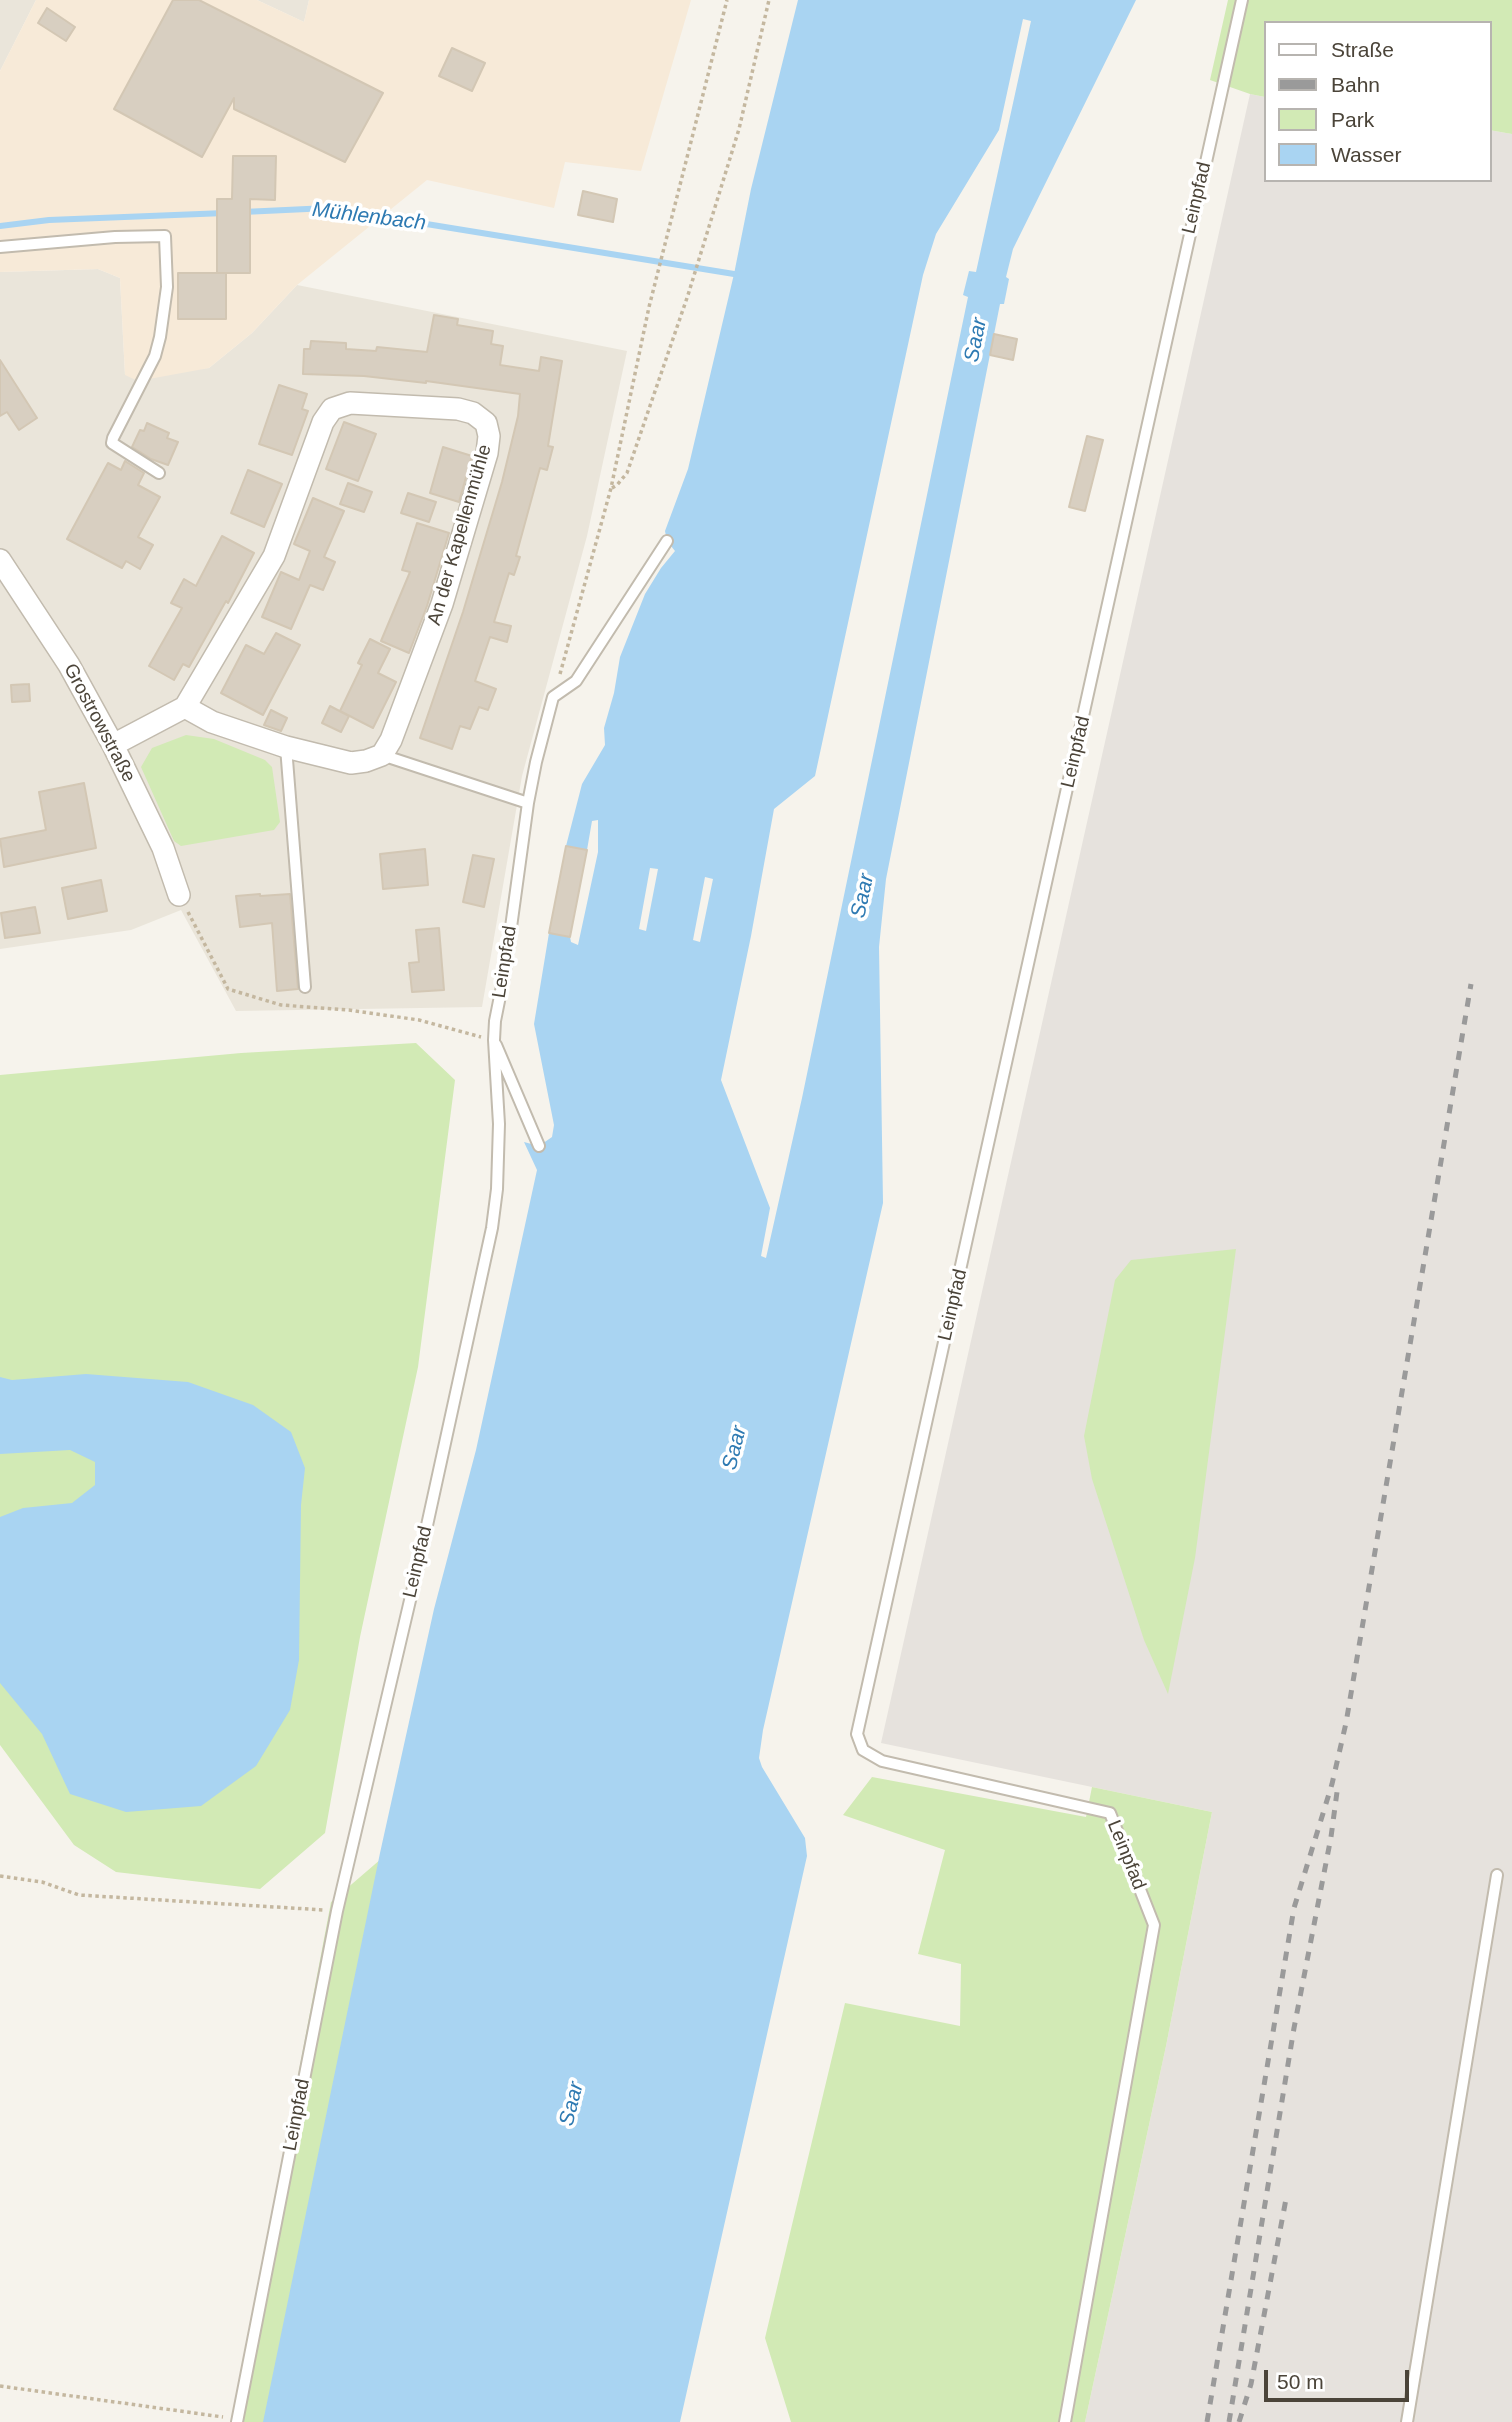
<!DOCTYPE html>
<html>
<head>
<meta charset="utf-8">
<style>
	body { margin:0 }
	#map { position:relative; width:1512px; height:2422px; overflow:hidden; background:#f6f3ec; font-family:Arial,sans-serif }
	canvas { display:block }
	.legend { position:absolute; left:1264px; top:21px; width:228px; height:161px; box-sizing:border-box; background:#fff; border:2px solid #b7b4b0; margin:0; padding:9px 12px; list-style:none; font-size:21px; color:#4b4439 }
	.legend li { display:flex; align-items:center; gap:14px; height:35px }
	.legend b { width:35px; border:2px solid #b7b4b0 }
	.scale { position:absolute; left:1264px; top:2370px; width:145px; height:32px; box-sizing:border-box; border:4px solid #4b4439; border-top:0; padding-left:9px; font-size:21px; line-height:24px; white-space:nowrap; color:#4b4439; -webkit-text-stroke:5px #fff; paint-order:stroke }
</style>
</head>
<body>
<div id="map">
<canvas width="1512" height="2422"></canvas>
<ul class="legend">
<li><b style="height:9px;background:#fff"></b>Straße</li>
<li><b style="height:9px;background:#9a9a9a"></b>Bahn</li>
<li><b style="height:19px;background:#d2eab5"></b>Park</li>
<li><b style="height:19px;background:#a9d4f2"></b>Wasser</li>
</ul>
<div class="scale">50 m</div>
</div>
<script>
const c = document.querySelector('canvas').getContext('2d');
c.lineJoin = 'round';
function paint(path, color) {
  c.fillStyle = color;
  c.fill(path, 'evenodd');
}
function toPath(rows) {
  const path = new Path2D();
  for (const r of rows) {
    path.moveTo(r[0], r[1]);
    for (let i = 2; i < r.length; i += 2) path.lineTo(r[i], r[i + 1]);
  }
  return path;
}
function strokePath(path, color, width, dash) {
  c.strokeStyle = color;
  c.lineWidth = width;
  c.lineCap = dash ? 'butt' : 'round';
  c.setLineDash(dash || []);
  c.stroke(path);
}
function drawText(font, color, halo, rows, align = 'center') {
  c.font = font + ' Arial,sans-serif';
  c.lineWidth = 7;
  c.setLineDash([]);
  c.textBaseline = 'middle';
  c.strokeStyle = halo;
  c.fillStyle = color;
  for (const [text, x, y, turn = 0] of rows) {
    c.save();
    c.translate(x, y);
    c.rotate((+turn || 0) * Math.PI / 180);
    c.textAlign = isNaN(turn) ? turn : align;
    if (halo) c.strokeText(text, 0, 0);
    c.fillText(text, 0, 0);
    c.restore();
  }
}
const residential = toPath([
	[0,0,36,0,0,71],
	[257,0,309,0,304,22],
	[98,269,120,278,125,375,209,368,252,333,297,285,627,351,587,536,522,776,482,1007,236,1011,181,910,131,930,0,949,0,272]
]);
const commercial = toPath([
	[36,0,257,0,304,22,309,0,691,0,641,171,565,162,554,208,427,180,297,285,252,333,209,368,138,381,125,375,120,278,98,269,0,272,0,71]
]);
const industrial = toPath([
	[1250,94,1265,97,1265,180,1489,180,1489,130,1512,134,1512,2422,1085,2422,1166,2046,1212,1812,881,1743]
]);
const green = toPath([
	[1228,0,1512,0,1512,134,1489,130,1489,23,1265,23,1265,97,1250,94,1210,80],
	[186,735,214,739,265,760,272,767,280,822,274,830,181,846,174,841,141,767,152,748],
	[416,1043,455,1080,418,1367,360,1637,325,1833,260,1889,116,1872,74,1845,0,1745,0,1075,241,1053],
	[1236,1249,1195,1558,1168,1694,1144,1640,1092,1479,1084,1436,1115,1280,1131,1260],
	[872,1777,1086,1817,1092,1787,1212,1812,1166,2046,1085,2422,791,2422,765,2338,845,2003,960,2026,961,1964,918,1954,945,1850,843,1815],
	[381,1859,272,2422,232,2422,331,1902]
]);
const water = toPath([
	[798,0,1136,0,1013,249,1006,277,1009,279,1004,304,1000,304,886,879,879,947,883,1203,763,1730,759,1758,762,1767,805,1838,807,1856,680,2422,263,2422,380,1853,434,1609,476,1450,537,1170,524,1142,539,1146,552,1137,554,1125,534,1024,549,933,570,937,571,942,578,945,598,852,598,820,592,821,587,850,566,846,582,784,605,745,604,728,614,693,620,657,645,594,661,568,675,551,667,541,665,531,688,469,734,274,751,189],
	[1023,19,1031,21,976,272,969,271,963,295,968,297,802,1098,766,1258,761,1256,770,1208,721,1080,751,936,774,809,815,776,923,275,936,234,999,130],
	[650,868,658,869,646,931,639,929],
	[705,877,713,879,700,942,693,940],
	[86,1374,188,1382,253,1405,291,1432,305,1468,301,1505,299,1660,290,1710,256,1766,201,1806,126,1812,70,1794,42,1734,0,1683,0,1517,23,1508,72,1503,95,1485,95,1462,70,1450,0,1454,0,1377,12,1380]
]);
const stream = toPath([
	[243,212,328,208,734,274],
	[0,226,49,220,225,213]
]);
const building = toPath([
	[173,0,199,0,383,93,345,162,234,109,234,98,202,157,114,109,173,0],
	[47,8,75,27,66,41,38,23,47,8],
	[452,48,485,63,472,91,439,76,452,48],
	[233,156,276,156,275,200,250,199,250,273,217,273,217,199,232,199,233,156],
	[583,191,617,199,613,222,578,215,583,191],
	[178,273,226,273,226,319,178,319,178,273],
	[434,315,458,319,457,325,493,331,491,344,503,346,500,365,539,371,541,357,562,361,548,446,553,447,547,470,540,468,516,556,520,557,514,575,509,573,494,622,511,626,507,642,490,637,475,681,496,689,488,710,479,707,470,729,460,726,452,749,420,738,463,612,502,482,518,416,520,394,426,381,426,383,364,376,303,374,304,349,310,349,311,341,346,343,346,349,376,351,377,347,427,352,434,315],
	[994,334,1017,339,1013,360,990,355,994,334],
	[0,360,37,418,19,430,7,412,0,416,0,360],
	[279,385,307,394,302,409,308,411,292,455,259,444,279,385],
	[344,422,376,434,358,481,326,469,344,422],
	[147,423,169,433,167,438,178,442,168,465,151,459,132,447,140,430,144,431,147,423],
	[1087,436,1103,440,1085,511,1069,507,1087,436],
	[443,447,472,456,459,502,430,493,443,447],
	[125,461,144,473,138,485,160,497,138,537,153,545,140,569,126,561,122,568,67,539,108,463,121,470,125,461],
	[248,470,282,484,264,527,231,513,248,470],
	[348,483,372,492,364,512,340,504,348,483],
	[408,493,436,502,429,522,401,513,408,493],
	[313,498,344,511,324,557,335,562,323,590,310,585,291,629,262,617,281,572,299,580,310,551,294,544,313,498],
	[417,523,449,533,427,606,409,653,381,641,410,572,402,570,417,523],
	[222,536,254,553,228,603,226,601,189,667,183,664,174,680,149,666,182,608,171,603,184,579,196,586,222,536],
	[276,633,300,645,263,715,221,693,246,645,264,654,276,633],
	[370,639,390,649,378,673,396,682,373,728,340,711,362,665,358,663,370,639],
	[29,684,30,701,12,702,11,685,29,684],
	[330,706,349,716,341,732,322,723,330,706],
	[271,710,287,718,281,731,264,725,271,710],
	[84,783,96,848,4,867,0,839,46,830,39,792,84,783],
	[566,846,587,850,570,937,549,933,566,846],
	[425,849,428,885,383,889,380,854,425,849],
	[473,855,494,859,484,907,463,902,473,855],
	[101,880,107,911,68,919,62,888,101,880],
	[260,894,260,896,290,894,298,989,277,991,272,923,240,927,236,896,260,894],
	[35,907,40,933,5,938,1,913,35,907],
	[439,928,444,990,412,992,409,963,419,962,416,930,439,928]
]);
const path = toPath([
	[612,488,617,485,627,473,688,295,739,129,769,0],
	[560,674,611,488,649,307,727,0],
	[188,912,228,989,281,1005,349,1010,419,1020,481,1037],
	[0,1876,42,1882,79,1895,324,1910],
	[0,2386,223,2417]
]);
const service = toPath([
	[0,247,115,237,165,236,167,287,160,337,155,356,113,438,112,443,159,473],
	[286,747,305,987],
	[382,755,528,803],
	[496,1045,539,1146],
	[237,2422,337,1911,419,1562,492,1228,497,1189,499,1124,494,1040,495,1021,505,971,528,803,536,762,553,697,576,681,667,541],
	[1065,2422,1154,1925,1110,1813,882,1761,863,1750,857,1734,1242,0],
	[1407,2422,1497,1875]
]);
const minor = toPath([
	[0,560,69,665,113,745,163,848,179,895],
	[113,745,185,707,274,556,323,422,332,409,350,403,458,409,473,413,486,423,489,436,487,453,442,604,391,740,382,755,366,761,351,763,286,747,212,722,185,707]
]);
const rail = toPath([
	[1207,2422,1294,1908,1332,1784,1346,1723,1471,984],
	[1229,2422,1294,2028,1331,1837,1337,1792],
	[1239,2422,1251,2384,1286,2199]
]);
const streetNames = [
	["Leinpfad",1197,198,-77],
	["An der Kapellenmühle",460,535,-74],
	["Grostrowstraße",99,723,62],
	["Leinpfad",1076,752,-77],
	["Leinpfad",505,962,-81],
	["Leinpfad",953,1305,-77],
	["Leinpfad",418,1562,-77],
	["Leinpfad",1126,1855,68],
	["Leinpfad",297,2115,-79]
];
const waterNames = [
	["Mühlenbach",369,217,7],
	["Saar",976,340,-79],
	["Saar",863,896,-78],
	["Saar",735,1448,-76],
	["Saar",572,2104,-76]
];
paint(residential, '#eae5da');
paint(commercial, '#f7ead8');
paint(industrial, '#e6e2dd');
paint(green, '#d2eab5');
paint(water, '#a9d4f2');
strokePath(stream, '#a9d4f2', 6);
paint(building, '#d8cfc1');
strokePath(building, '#d3c7b4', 2);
strokePath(service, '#c2bbae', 14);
strokePath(minor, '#c2bbae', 24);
strokePath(path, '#c4b79f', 3.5, [3.5, 3.5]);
strokePath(service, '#fff', 10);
strokePath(minor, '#fff', 21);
strokePath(rail, '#9a9a9a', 5, [9, 9]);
drawText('19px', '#4b4439', '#fff', streetNames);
drawText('italic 21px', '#2e7ab2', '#fff', waterNames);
</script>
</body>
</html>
